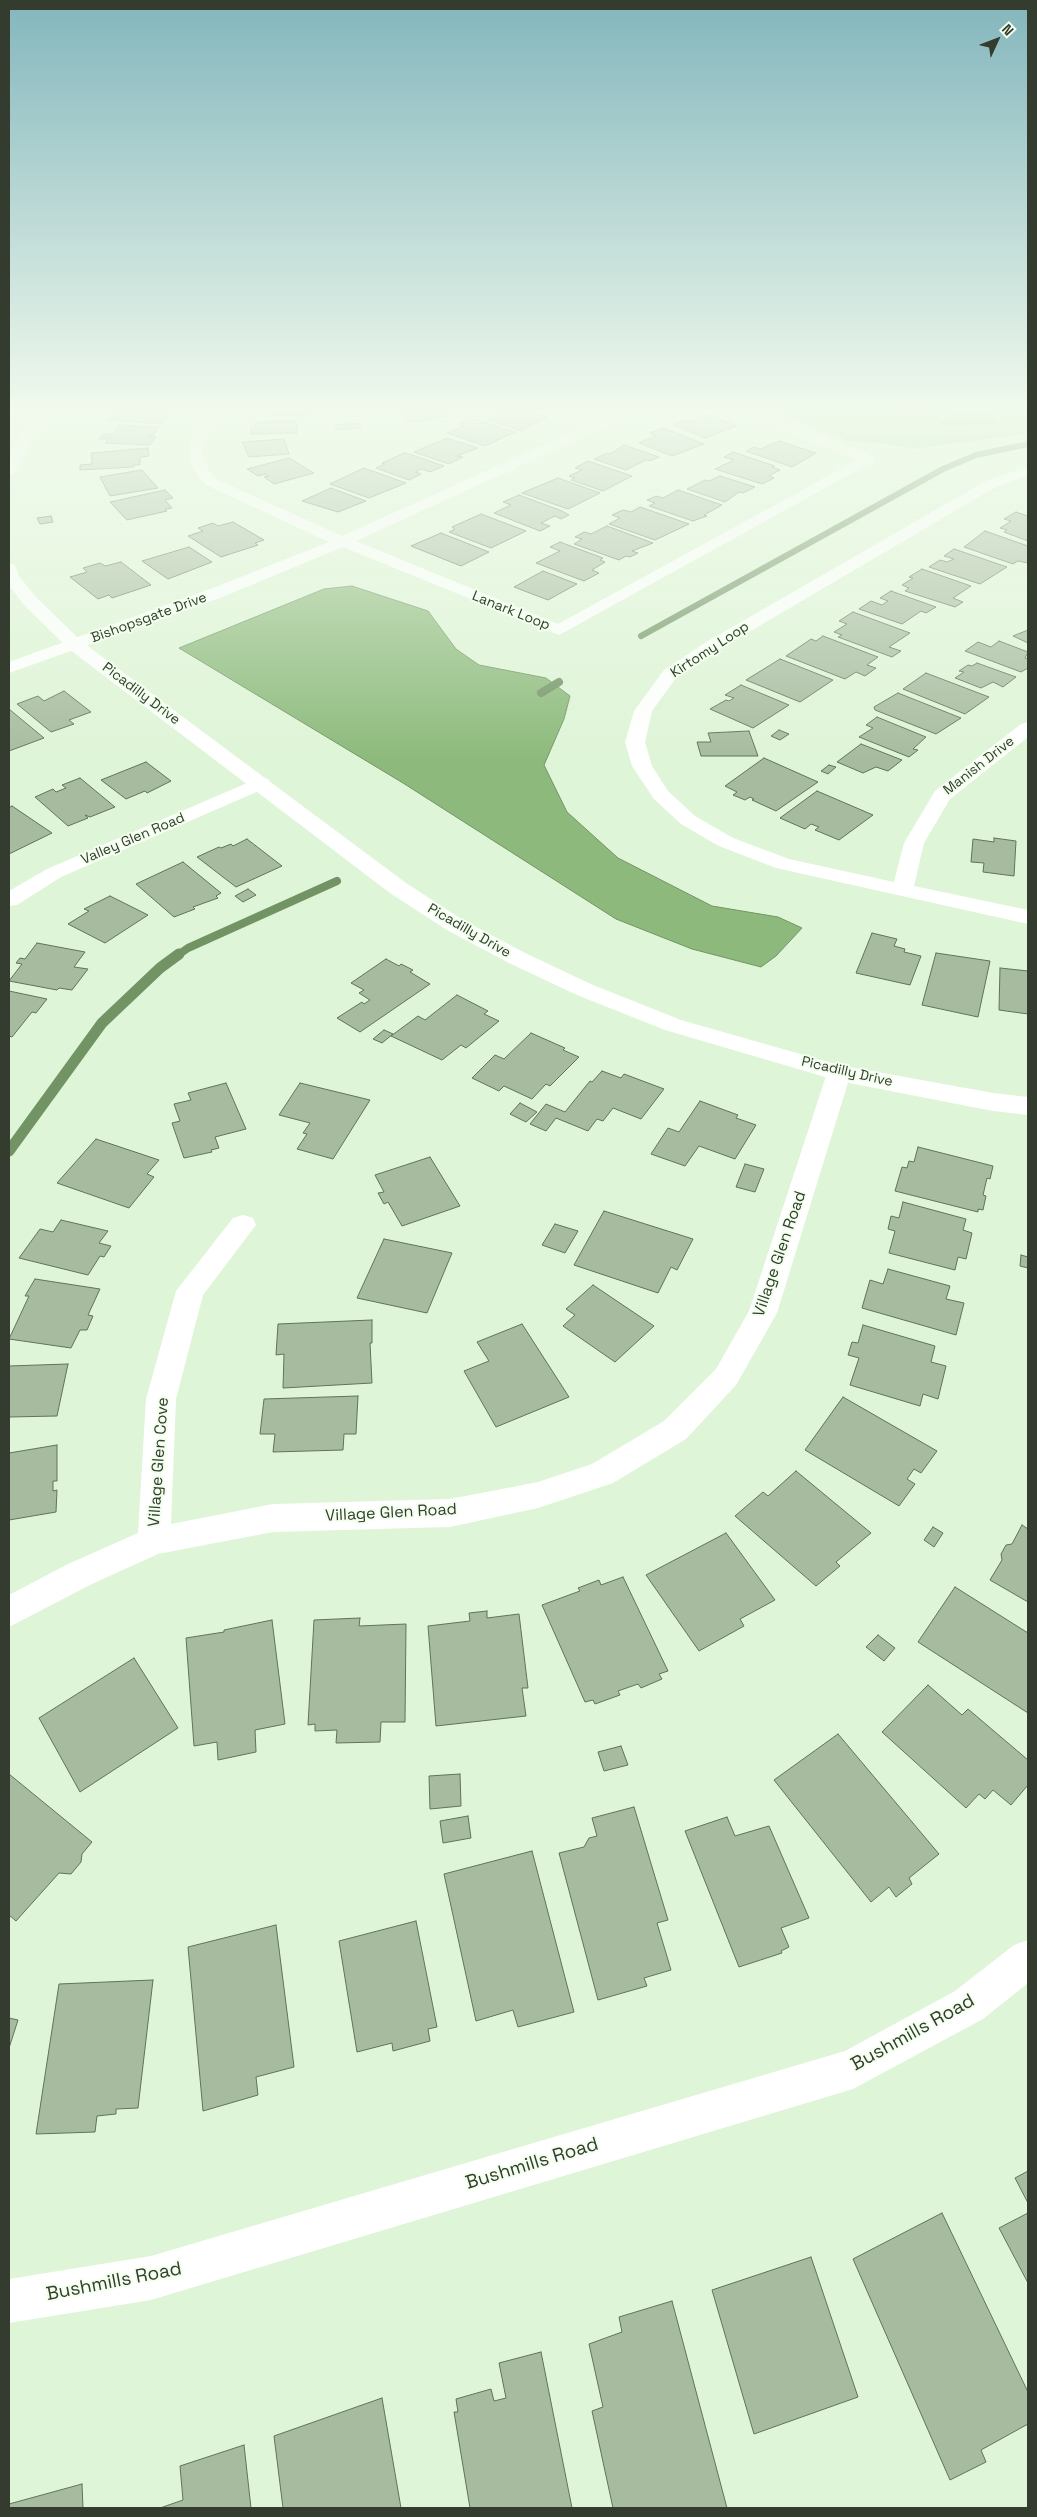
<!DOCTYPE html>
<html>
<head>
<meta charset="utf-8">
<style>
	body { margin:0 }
	#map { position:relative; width:1037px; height:2517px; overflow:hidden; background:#dff5d7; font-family:"Space Grotesk",sans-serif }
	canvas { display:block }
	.frame { position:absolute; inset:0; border:10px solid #343c30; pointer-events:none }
	.north { position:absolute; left:972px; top:15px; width:50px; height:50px; -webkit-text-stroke:4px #f2ffed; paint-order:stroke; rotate:47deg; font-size:14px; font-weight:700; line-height:20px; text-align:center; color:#343c30 }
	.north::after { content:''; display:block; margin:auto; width:18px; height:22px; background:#343c30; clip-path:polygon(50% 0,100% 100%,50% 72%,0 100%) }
</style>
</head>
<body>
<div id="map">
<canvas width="1037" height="2517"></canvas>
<div class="frame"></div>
<div class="north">N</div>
</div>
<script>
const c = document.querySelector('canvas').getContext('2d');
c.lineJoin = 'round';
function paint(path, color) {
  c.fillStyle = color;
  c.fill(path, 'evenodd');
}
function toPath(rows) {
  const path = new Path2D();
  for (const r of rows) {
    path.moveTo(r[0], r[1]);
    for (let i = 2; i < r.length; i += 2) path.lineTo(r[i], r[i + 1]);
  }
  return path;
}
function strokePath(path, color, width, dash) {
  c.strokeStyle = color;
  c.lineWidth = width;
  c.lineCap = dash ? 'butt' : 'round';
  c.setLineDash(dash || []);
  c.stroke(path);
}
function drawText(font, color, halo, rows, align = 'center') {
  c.font = font + ' "Space Grotesk",sans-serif';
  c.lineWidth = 4;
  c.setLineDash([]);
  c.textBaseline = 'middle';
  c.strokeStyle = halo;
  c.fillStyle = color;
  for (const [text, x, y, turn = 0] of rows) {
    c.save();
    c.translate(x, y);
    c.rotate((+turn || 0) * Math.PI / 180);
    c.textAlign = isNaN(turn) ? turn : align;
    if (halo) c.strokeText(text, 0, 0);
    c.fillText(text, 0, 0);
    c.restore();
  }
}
const green = toPath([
	[762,408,1028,408,1028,434,914,449,881,443,848,441]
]);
const water = toPath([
	[944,408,980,408,994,423,946,425,941,421,954,420,944,408],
	[352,586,428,611,456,649,479,665,546,678,570,696,564,719,544,765,567,812,618,858,712,906,778,917,802,928,776,956,761,967,692,949,616,919,403,783,179,648,324,589,352,586]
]);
const streamFar2 = toPath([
	[641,636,943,469,976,455,1028,444]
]);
const streamFar1 = toPath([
	[541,693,559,682],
	[178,955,188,948,337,881]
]);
const stream = toPath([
	[9,1151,102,1023,160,968,179,954]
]);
const building = toPath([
	[126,408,177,408,172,414,167,414,165,417,168,417,163,424,107,420,115,411,123,411,126,408],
	[274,408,311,408,310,415,269,416,270,409,274,408],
	[397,408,448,408,454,411,447,413,450,415,418,422,410,422,402,416,407,415,397,408],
	[515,408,520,408,547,417,521,431,487,420,515,408],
	[886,408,930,408,938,418,906,419,904,416,893,417,886,408],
	[708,415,737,426,705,438,673,425,687,420,692,422,708,415],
	[471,419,477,420,515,432,485,446,447,433,464,426,459,424,471,419],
	[273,421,296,421,297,433,250,434,251,427,255,427,255,423,273,421],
	[359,423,361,428,337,430,335,425,359,423],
	[119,425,159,427,154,434,148,436,156,437,150,445,105,443,108,439,99,439,103,434,112,434,119,425],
	[664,428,704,444,672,456,639,443,656,436,650,433,664,428],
	[447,438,478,448,457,456,463,457,449,464,414,452,447,438],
	[284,439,289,454,249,457,242,442,284,439],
	[779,441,816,453,792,467,746,451,754,447,760,449,779,441],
	[624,445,659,457,650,461,646,460,626,470,594,459,607,453,610,454,624,445],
	[148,448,149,456,140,457,140,465,134,465,134,467,80,470,80,465,92,464,91,453,148,448],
	[733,452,775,466,772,467,780,470,769,476,774,478,762,484,715,469,734,460,724,457,733,452],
	[404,453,412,455,444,466,430,472,422,469,415,472,421,474,409,480,376,468,385,464,382,463,404,453],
	[289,458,314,473,274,484,264,477,269,476,265,474,258,476,247,469,289,458],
	[588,461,632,476,603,491,571,480,575,478,569,476,582,470,575,468,588,461],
	[364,468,406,483,369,498,330,484,364,468],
	[142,470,158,488,110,496,100,477,142,470],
	[720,476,755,487,743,493,739,492,725,502,687,489,705,480,709,481,720,476],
	[558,478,600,493,568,509,522,493,558,478],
	[331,488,366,501,338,512,302,501,331,488],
	[165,490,173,498,165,500,172,508,165,509,167,511,127,520,110,502,165,490],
	[678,490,722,505,704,515,707,516,693,521,649,506,655,503,647,500,656,496,663,498,678,490],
	[519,495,562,511,569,515,561,519,555,516,541,523,550,526,540,531,494,513,511,505,503,502,519,495],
	[640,507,689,524,655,540,609,524,620,518,612,515,623,510,631,512,640,507],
	[1016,512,1028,516,1028,541,1004,532,1007,530,1000,528,1011,521,1004,519,1016,512],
	[481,514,526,531,491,548,449,532,455,529,452,527,481,514],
	[51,516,53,522,40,524,37,518,51,516],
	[233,522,264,540,255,543,258,545,221,557,188,536,203,531,198,528,213,523,218,526,233,522],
	[607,526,653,543,632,551,638,553,630,557,626,556,619,560,574,544,582,539,575,537,584,532,591,534,607,526],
	[985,531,1028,546,1028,563,1018,561,1013,564,964,547,985,531],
	[441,533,489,552,461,566,411,546,441,533],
	[560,542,603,558,600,560,605,562,592,570,599,573,584,581,536,563,560,551,550,547,560,542],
	[189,547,212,562,168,579,142,561,189,547],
	[954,549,1007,567,980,584,929,567,940,560,947,562,954,559,944,556,954,549],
	[121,562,151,585,112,598,109,595,98,599,70,577,87,572,83,568,100,563,105,566,121,562],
	[922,569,971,586,953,598,963,602,955,607,905,591,909,588,902,585,913,578,909,577,922,569],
	[543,571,577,584,548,600,514,587,543,571],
	[891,591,936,607,926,613,921,611,902,624,859,609,871,601,882,605,888,601,880,598,891,591],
	[853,612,910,633,889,647,901,651,892,657,838,637,842,635,834,632,847,624,839,621,853,612],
	[1028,630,1028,643,1013,636,1028,630],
	[823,636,878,657,867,665,876,668,865,676,856,672,845,679,786,656,811,639,816,641,823,636],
	[999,641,1028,652,1025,658,1028,659,1028,668,1021,672,965,651,978,642,991,647,999,641],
	[780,659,833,680,800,702,746,680,780,659],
	[977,663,1016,677,1003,687,993,682,981,688,955,678,964,672,959,671,968,665,972,666,977,663],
	[926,673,989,697,965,714,903,689,926,673],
	[741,685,789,705,753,728,710,709,726,700,729,701,734,698,725,695,741,685],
	[64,691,91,712,69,720,74,724,51,732,17,704,38,696,44,701,64,691],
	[898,693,961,718,936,734,875,710,874,707,898,693],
	[9,709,44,738,9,751,9,709],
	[877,717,926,737,913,749,918,750,909,757,859,737,873,728,866,725,877,717],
	[779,730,789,734,780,740,771,736,779,730],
	[749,731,758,756,701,756,697,742,711,742,708,733,749,731],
	[861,744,902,760,888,771,876,767,863,773,837,762,861,744],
	[764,758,818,782,776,811,752,800,754,799,750,797,745,800,733,795,737,792,725,786,764,758],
	[146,762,171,781,147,793,145,791,126,799,101,780,146,762],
	[829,765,836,767,828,774,821,771,829,765],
	[80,778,115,807,90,817,85,815,88,818,68,826,35,797,53,789,56,792,66,788,62,785,80,778],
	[817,791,873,815,839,840,815,830,819,827,811,824,805,829,780,818,817,791],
	[12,806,52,833,9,854,9,808,12,806],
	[994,838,1016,841,1014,876,983,872,984,863,971,862,973,839,994,842,994,838],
	[247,839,282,866,236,887,197,857,219,847,221,848,231,844,233,846,247,839],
	[183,862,221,893,216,896,218,898,193,907,195,909,174,917,136,884,183,862],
	[248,889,256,895,243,902,235,896,248,889],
	[110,896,148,915,105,943,68,924,89,911,84,909,110,896],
	[872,933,897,939,894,946,905,949,904,952,921,956,910,985,856,973,872,933],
	[37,943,85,952,74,967,88,969,72,990,59,988,57,990,9,981,22,964,16,963,20,958,25,959,37,943],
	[936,953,990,961,978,1017,922,1005,936,953],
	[386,959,399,966,401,964,413,970,410,972,430,984,360,1032,337,1018,362,1002,364,1004,370,1000,359,993,364,990,351,983,386,959],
	[1000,968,1028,971,1028,1014,999,1010,1000,968],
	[9,991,47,999,36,1013,32,1012,12,1037,9,1036,9,991],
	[457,995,488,1011,484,1014,499,1021,466,1048,461,1045,442,1060,391,1036,418,1016,425,1020,457,995],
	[384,1030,393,1034,382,1043,373,1039,384,1030],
	[531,1033,565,1048,563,1050,579,1057,550,1086,546,1084,532,1099,504,1086,499,1091,472,1078,495,1055,504,1059,531,1033],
	[602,1071,621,1078,624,1074,664,1089,641,1119,613,1108,603,1121,597,1119,588,1131,556,1118,546,1131,530,1124,546,1104,565,1112,590,1081,592,1082,602,1071],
	[226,1083,246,1129,215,1137,219,1148,211,1150,212,1152,184,1158,172,1123,180,1121,174,1104,191,1100,188,1093,226,1083],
	[300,1083,370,1100,333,1159,297,1149,307,1134,303,1133,310,1123,279,1115,300,1083],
	[700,1101,738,1115,736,1118,756,1125,735,1159,699,1146,685,1166,651,1154,668,1128,679,1132,700,1101],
	[520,1103,537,1112,526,1122,510,1114,520,1103],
	[96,1139,159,1160,147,1174,154,1177,129,1208,57,1183,96,1139],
	[918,1147,993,1166,990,1179,987,1178,983,1195,986,1196,983,1210,978,1209,978,1212,895,1191,902,1167,907,1168,909,1161,914,1162,918,1147],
	[430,1157,460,1206,402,1226,388,1202,384,1204,378,1193,384,1192,375,1175,430,1157],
	[745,1164,764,1169,755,1192,736,1187,745,1164],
	[903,1202,966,1219,963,1230,972,1233,966,1259,958,1257,955,1270,889,1253,895,1231,888,1229,891,1216,899,1218,903,1202],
	[604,1211,693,1239,677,1270,671,1267,658,1293,574,1265,604,1211],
	[61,1220,108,1231,99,1243,111,1246,104,1257,100,1256,88,1275,19,1258,40,1229,53,1232,61,1220],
	[555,1224,578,1231,565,1253,542,1245,555,1224],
	[384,1239,452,1253,427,1313,357,1298,384,1239],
	[1021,1255,1028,1257,1028,1268,1020,1266,1021,1255],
	[888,1269,950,1286,946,1299,964,1303,956,1335,862,1308,870,1280,883,1284,888,1269],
	[35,1279,100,1289,88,1315,93,1316,87,1330,80,1330,71,1348,9,1339,29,1296,25,1296,35,1279],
	[593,1285,654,1326,615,1362,563,1326,575,1315,566,1309,593,1285],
	[372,1320,372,1343,370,1343,372,1383,283,1388,284,1354,276,1355,278,1324,372,1320],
	[522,1324,569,1397,496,1427,464,1371,489,1361,477,1342,522,1324],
	[863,1325,935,1346,931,1362,946,1366,938,1399,923,1394,920,1406,850,1385,859,1358,848,1355,852,1342,858,1343,863,1325],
	[68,1364,57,1416,9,1417,9,1366,68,1364],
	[358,1396,356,1434,344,1434,343,1450,273,1452,275,1434,260,1434,264,1399,358,1396],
	[843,1397,937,1451,921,1473,914,1469,907,1479,915,1484,899,1506,805,1450,843,1397],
	[57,1445,57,1481,53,1481,53,1491,57,1490,56,1512,9,1520,9,1453,57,1445],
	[796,1471,871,1533,836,1562,840,1566,816,1586,735,1516,763,1492,768,1496,796,1471],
	[1022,1525,1028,1529,1028,1602,990,1580,1002,1560,1001,1554,1006,1545,1012,1544,1022,1525],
	[933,1527,943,1533,934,1547,924,1540,933,1527],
	[726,1533,775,1600,740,1619,744,1626,699,1651,646,1575,726,1533],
	[623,1577,668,1671,659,1674,662,1679,641,1688,638,1684,618,1691,620,1695,595,1704,593,1700,585,1702,542,1605,580,1591,578,1588,599,1580,601,1585,623,1577],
	[955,1587,1028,1633,1028,1713,918,1642,955,1587],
	[487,1611,487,1618,519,1614,528,1688,522,1688,526,1716,436,1726,428,1626,470,1621,469,1613,487,1611],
	[360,1618,359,1626,406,1624,405,1722,381,1722,380,1742,336,1743,337,1730,315,1731,315,1724,308,1725,314,1620,360,1618],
	[272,1620,285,1724,255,1730,256,1752,218,1760,217,1742,194,1746,186,1638,224,1632,224,1630,272,1620],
	[878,1635,895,1648,884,1661,866,1647,878,1635],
	[134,1658,178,1728,80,1792,39,1718,134,1658],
	[928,1685,962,1715,968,1709,1028,1760,1028,1785,1011,1805,993,1790,985,1799,979,1794,966,1808,882,1732,928,1685],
	[838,1734,939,1854,909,1878,912,1884,896,1897,889,1887,871,1902,774,1780,838,1734],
	[621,1746,628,1765,604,1771,598,1752,621,1746],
	[9,1774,92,1842,82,1854,81,1862,71,1874,59,1873,16,1921,9,1915,9,1774],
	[460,1774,461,1806,430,1809,429,1776,460,1774],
	[634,1807,668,1920,657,1923,671,1970,644,1978,647,1986,598,2000,559,1853,584,1847,589,1838,597,1836,592,1818,634,1807],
	[468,1816,471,1838,443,1843,440,1821,468,1816],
	[727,1817,735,1836,769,1826,809,1918,781,1928,789,1947,781,1951,782,1953,739,1967,685,1831,727,1817],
	[532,1851,574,2012,518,2027,513,2010,476,2021,444,1874,532,1851],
	[416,1921,437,2027,428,2029,430,2041,393,2051,392,2043,357,2052,339,1941,416,1921],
	[276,1925,294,2067,256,2077,258,2095,203,2111,188,1947,276,1925],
	[153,1980,138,2108,116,2109,116,2114,97,2116,95,2132,36,2134,59,1984,153,1980],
	[9,2018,18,2020,9,2048,9,2018],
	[1028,2171,1028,2203,1015,2178,1028,2171],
	[942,2213,1028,2392,1028,2424,981,2450,986,2462,950,2480,853,2259,942,2213],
	[1028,2213,1028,2283,999,2228,1028,2213],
	[811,2257,858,2397,754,2434,712,2290,811,2257],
	[672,2301,727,2508,613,2508,592,2411,603,2407,589,2344,622,2332,619,2317,672,2301],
	[541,2352,572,2508,470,2508,454,2412,458,2412,456,2399,491,2389,494,2401,506,2398,499,2363,541,2352],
	[382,2398,401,2508,283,2508,274,2436,382,2398],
	[244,2445,251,2508,160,2508,183,2500,180,2466,244,2445],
	[82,2484,83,2508,9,2508,9,2504,82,2484]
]);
const street = toPath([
	[213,408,227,408,205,437,203,447,203,459,209,470,216,479,342,536,594,422,561,411,559,408,578,408,607,418,633,408,652,408,650,411,592,433,356,541,558,624,857,460,738,411,736,408,754,408,874,457,876,460,559,635,343,547,225,596,9,673,9,662,213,588,329,542,206,485,197,475,189,459,191,437,213,408],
	[1028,466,1028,475,994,488,720,649,676,678,652,711,645,742,652,766,668,791,695,816,733,838,789,859,894,882,904,843,935,791,1021,724,1028,722,1028,737,950,799,924,843,914,886,1028,910,1028,924,776,868,719,846,681,824,654,799,632,766,625,742,634,711,664,670,708,641,984,482,1028,466],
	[261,777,268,779,271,783,268,787,61,877,17,905,9,906,9,891,47,869,261,777],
	[839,1065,848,1067,851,1073,777,1313,736,1385,686,1439,613,1483,538,1508,450,1527,273,1532,158,1554,92,1584,9,1627,9,1595,68,1564,138,1533,146,1399,176,1291,233,1218,243,1215,253,1218,256,1225,203,1295,176,1399,171,1524,273,1504,450,1499,538,1482,592,1464,664,1421,716,1369,749,1311,827,1073,830,1067,839,1065],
	[1028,1940,1028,1983,983,2019,853,2089,151,2300,9,2323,9,2279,151,2256,845,2051,955,1991,1014,1945,1028,1940]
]);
const secondary = toPath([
	[45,408,59,408,31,441,14,473,9,474,9,457,18,440,45,408],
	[9,563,15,565,19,576,35,596,81,641,406,883,463,920,525,953,593,985,681,1020,839,1065,993,1093,1028,1097,1028,1115,993,1111,839,1081,665,1030,577,995,509,963,447,930,390,893,69,649,23,604,9,585,9,563]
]);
const farStreetnames = [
	["Lanark Loop",511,611,22],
	["Bishopsgate Drive",149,618,-20],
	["Kirtomy Loop",710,650,-33],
	["Picadilly Drive",141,694,37],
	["Manish Drive",979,766,-38],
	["Valley Glen Road",133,839,-23],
	["Picadilly Drive",469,931,30],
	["Picadilly Drive",847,1072,13]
];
const streetNames = [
	["Village Glen Road",780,1254,-71],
	["Village Glen Cove",159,1462,-86],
	["Village Glen Road",391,1513,-3]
];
const nearStreetnames = [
	["Bushmills Road",913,2033,-29],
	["Bushmills Road",532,2164,-17],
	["Bushmills Road",114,2282,-11]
];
paint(green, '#b2dda3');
paint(water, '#8dba7c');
strokePath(water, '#729465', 1);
strokePath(streamFar2, '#729465', 6);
strokePath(streamFar1, '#729465', 8);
strokePath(stream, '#729465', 11);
paint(building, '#a7bc9f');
strokePath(building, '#607359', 1);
paint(street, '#fff');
paint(secondary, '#fff');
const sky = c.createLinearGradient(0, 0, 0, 760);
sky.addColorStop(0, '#83b6bd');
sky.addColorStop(0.54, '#f1faed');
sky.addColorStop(1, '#f1faed00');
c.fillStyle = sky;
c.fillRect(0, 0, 1037, 760);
drawText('14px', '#343c30', '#f2ffed', farStreetnames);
drawText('16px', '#343c30', '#f2ffed', streetNames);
drawText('19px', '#343c30', '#f2ffed', nearStreetnames);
</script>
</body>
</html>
